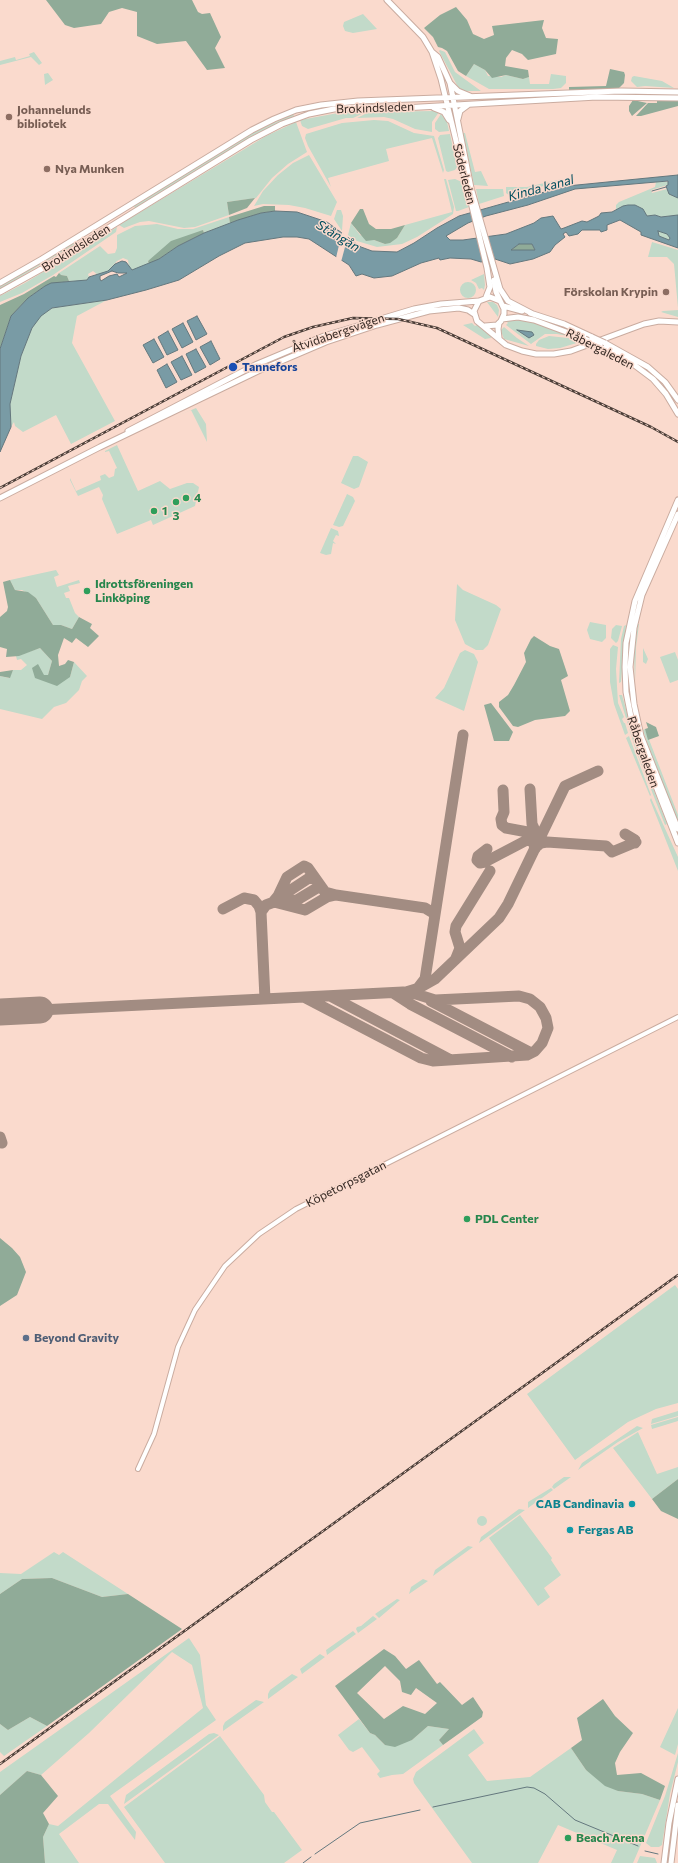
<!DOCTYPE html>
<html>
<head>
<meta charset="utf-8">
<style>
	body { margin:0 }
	canvas { display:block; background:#fadacd }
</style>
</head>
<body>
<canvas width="678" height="1863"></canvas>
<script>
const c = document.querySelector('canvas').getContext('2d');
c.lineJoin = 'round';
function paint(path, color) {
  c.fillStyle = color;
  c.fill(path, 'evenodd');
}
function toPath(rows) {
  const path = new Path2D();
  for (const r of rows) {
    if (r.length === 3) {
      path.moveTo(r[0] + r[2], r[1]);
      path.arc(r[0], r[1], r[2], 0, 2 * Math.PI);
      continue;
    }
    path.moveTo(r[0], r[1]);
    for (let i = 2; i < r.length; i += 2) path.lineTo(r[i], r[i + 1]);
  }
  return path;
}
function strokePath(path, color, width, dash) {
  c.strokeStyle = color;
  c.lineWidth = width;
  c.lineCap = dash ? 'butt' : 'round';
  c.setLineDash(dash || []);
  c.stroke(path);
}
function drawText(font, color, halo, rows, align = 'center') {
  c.font = font + ' Commissioner,sans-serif';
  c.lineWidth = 3;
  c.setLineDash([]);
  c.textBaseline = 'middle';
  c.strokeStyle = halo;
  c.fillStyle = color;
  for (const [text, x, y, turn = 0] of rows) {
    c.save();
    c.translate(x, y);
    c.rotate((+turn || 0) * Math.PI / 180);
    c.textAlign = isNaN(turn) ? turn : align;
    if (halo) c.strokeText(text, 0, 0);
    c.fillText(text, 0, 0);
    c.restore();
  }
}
const green = toPath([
	[363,14,377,29,353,33,345,31,343,26,344,22],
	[440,50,445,52,455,72,481,91,463,91,458,87,439,51],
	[34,52,42,63,39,65,31,57,0,65,0,61,15,57,16,60,30,56,29,54],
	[474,64,485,70,488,76,501,77,506,75,523,79,529,77,530,84,549,84,551,74,566,76,566,83,561,88,553,89,489,89,466,76],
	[48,73,53,80,45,85,44,74],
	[634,76,662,81,674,88,645,86,637,87,631,81,632,77],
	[349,111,364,112,364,113,353,118,346,118,308,129,302,126,300,120],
	[433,111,439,112,432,122,432,132,415,129,393,119,384,117,357,118,367,113,376,113,376,112],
	[293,114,294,116,254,135,135,208,134,206,253,133],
	[441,114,447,122,449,131,439,132,435,129,435,123],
	[374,120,388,121,414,133,434,136,444,170,443,173,432,138,386,149,389,161,328,178,331,187,308,146,305,138,306,134,342,123],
	[296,122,307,152,288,164,272,178,256,198,227,202,229,215,195,227,184,228,149,221,140,222,124,228,119,225,266,136],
	[463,133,465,133,475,172,481,171,488,186,503,187,474,185],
	[450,134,457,167,455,170,448,172,446,171,438,138,440,135],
	[309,155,337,202,331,216,305,208,289,205,263,204,254,206,263,191,278,175,293,163],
	[444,179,446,179,454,207,453,214,417,237,402,244,377,247,357,241,348,235,351,223,360,235,385,244,397,238,405,225,452,212],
	[455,179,462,182,469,207,458,211,456,211,448,180],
	[562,179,538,188,510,196,506,193,506,187,527,187],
	[656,182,669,182,668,185,651,190,652,193,667,189,669,194,678,198,678,215,661,217,655,215,647,216,642,209,635,205,623,206,616,211,616,205,619,202,655,187],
	[476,189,503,189,504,196,479,204],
	[337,210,341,210,343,216,342,231,334,219],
	[229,217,230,223,204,233,203,230,148,261,149,264,132,270,129,267,128,260,123,258,117,261,108,271,98,275,93,271,88,274,89,277,87,280,82,282,69,281,67,276,60,275,59,273,100,246,108,254,115,253,117,248,117,235,135,226,157,224,178,229,193,229],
	[117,227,116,232,53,275,22,293,0,302,0,296,25,283],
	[658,231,667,234,670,238,669,240,659,236],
	[652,242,678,250,678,308,674,264,667,257,648,257],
	[74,243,75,244,0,289,0,286],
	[484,274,485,285,484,290,482,288,479,289,476,283,471,280],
	[468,290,8],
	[107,300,77,316,72,343,115,421,71,444,56,415,23,432,15,426,14,422,11,427,10,404,21,356,32,328,40,316,52,308],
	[487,302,493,302,497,305,499,310,498,317],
	[678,310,678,317,661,312,663,311],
	[520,320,535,323,573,337,557,334,545,334,531,344,506,325,508,323,506,321],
	[472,323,475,326,477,325,490,334,491,338,485,339,463,325],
	[504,327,517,338,529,346,504,339,500,328,501,330],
	[357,328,286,355,210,391,285,354,333,336],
	[549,336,568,338,580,342,560,348,548,349,536,346,536,344,539,340],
	[196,408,206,424,207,442,191,410,170,419],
	[117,445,138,491,160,481,170,489,187,483,193,483,199,487,195,506,153,525,151,520,117,534,102,499,103,495,99,487,78,496,70,480,70,478,76,491,101,480,100,476,105,474,109,478,114,476,115,469,117,468,109,451,105,452,105,451],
	[353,456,358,456,368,462,359,487,354,489,341,483],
	[347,494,353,497,355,501,343,526,339,527,333,525],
	[331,528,338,531,339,536,336,535,333,541,336,544,333,543,331,554,326,555,320,553],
	[56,570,59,575,54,577,57,587,79,580,80,583,68,586,70,591,64,593,66,598,69,598,75,613,79,617,72,629,61,625,53,625,36,598,22,590,15,590,10,580],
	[457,584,463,590,496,605,501,609,488,645,483,650,476,650,465,644,455,620],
	[590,622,606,625,606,638,602,642,590,639,587,630],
	[638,624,639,624,636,647,635,683,634,653],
	[616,625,622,626,618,641,616,643,611,638,612,629],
	[626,625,621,682,619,683,621,639,624,626],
	[613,645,618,647,616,669,618,703,624,717,622,719,624,723,625,723,628,733,625,735,614,704,610,682,610,649],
	[40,648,52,661,48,675,35,678,70,677,74,662,87,676,82,681,79,690,66,703,54,707,42,719,0,709,0,676,9,678,13,670,21,670,27,665,21,659,17,660,16,656],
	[643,648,648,659,646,664,643,662],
	[465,650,474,654,478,662,464,711,435,698,444,688,460,653],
	[675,652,678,660,678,680,670,683,660,657],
	[619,695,622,695,636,745,667,824,665,825,636,751],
	[645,729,678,815,678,822,648,745,643,730],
	[629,736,651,795,650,796,626,738],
	[651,798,678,857,678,871,650,800],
	[675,1285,678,1289,678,1403,656,1409,628,1422,575,1460,527,1394],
	[678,1411,678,1416,651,1424,652,1419],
	[678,1417,678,1421,652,1429,651,1425],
	[637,1426,643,1428,618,1442,578,1470,582,1463],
	[638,1432,657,1474,678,1467,678,1479,652,1499,613,1448],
	[564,1477,571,1477,554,1489,552,1487,554,1484],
	[551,1488,553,1490,528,1508,528,1502],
	[519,1509,525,1510,479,1543,481,1537],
	[520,1515,552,1558,551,1560,561,1575,544,1588,550,1597,538,1606,489,1538],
	[482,1521,5],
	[468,1546,473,1547,433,1576,435,1570],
	[54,1552,59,1555,63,1552,128,1594,102,1597,52,1578,22,1579,0,1594,0,1573,21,1574],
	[423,1579,428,1581,409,1594,411,1587],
	[397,1599,400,1600,379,1618,375,1614],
	[373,1616,377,1619,358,1633,356,1629,357,1627,361,1626],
	[353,1631,356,1634,327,1655,326,1650],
	[189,1638,200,1655,206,1705,216,1720,110,1796,136,1832,135,1840,108,1804,99,1804,59,1834,79,1863,45,1863,43,1837,49,1824,58,1826,203,1708,192,1665,172,1652,89,1733,41,1775,27,1771,0,1795,0,1772],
	[320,1654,325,1657,302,1674,300,1669],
	[292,1674,298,1677,268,1699,268,1694,270,1690],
	[256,1700,264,1702,223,1731,223,1726,225,1722],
	[678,1708,678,1744,675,1755,660,1747],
	[30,1717,47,1726,4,1756,0,1752,0,1724,8,1730],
	[359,1719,370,1733,375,1735,385,1745,412,1740,428,1726,449,1729,439,1740,443,1745,403,1774,392,1775,380,1778,377,1774,380,1771,362,1747,353,1752,349,1750,338,1735],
	[474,1729,484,1743,468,1755,487,1781,530,1777,571,1748,586,1770,618,1791,642,1794,660,1800,633,1863,611,1863,617,1850,558,1825,538,1863,472,1863,414,1783,413,1779,416,1772],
	[214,1733,219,1735,124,1804,126,1795,209,1734],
	[220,1736,264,1795,265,1802,272,1812,274,1812,302,1850,284,1863,165,1863,124,1807],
	[678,1753,678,1762,670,1794,662,1845,659,1847,651,1847,646,1843,665,1796],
	[640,1856,655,1858,657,1863,637,1863]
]);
const forest = toPath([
	[46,0,192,0,198,12,202,14,210,13,221,37,215,48,225,68,207,70,186,41,157,44,137,36,137,12,122,8,109,12,101,24,74,28,65,25],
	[456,7,467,20,473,34,484,39,494,35,492,26,544,20,542,28,546,38,558,39,556,54,528,60,522,54,512,50,506,58,505,66,528,70,529,77,523,79,506,75,492,78,485,70,474,64,466,76,458,71,447,51,442,48,438,47,433,37,424,28,440,15],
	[610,69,624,72,625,75,624,83,618,89,569,91,569,87,606,86],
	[633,100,647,103,632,116,629,111,629,106],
	[657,101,678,101,678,106,641,116,636,116,648,103,657,103],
	[255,198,247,208,229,215,227,202],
	[264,206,275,206,275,211,261,213,230,223,229,217],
	[360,209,363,209,369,224,376,229,391,229,405,225,397,238,390,243,385,244,374,240,366,241,351,223],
	[203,230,204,233,178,246,159,259,149,264,148,261,171,241],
	[519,244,532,244,535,250,511,250],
	[59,273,61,275,67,276,69,281,45,286,28,298,11,316,0,349,0,305,24,294,54,276,56,277],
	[10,580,15,590,28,592,36,598,53,625,61,625,72,629,79,617,92,624,90,628,99,636,88,647,76,638,72,643,64,638,58,655,59,666,65,664,68,660,74,662,70,677,57,686,35,678,32,668,38,664,44,675,48,675,52,661,40,648,19,656,6,657,7,649,0,647,0,617,7,611,8,607,3,582],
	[534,636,550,646,559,649,568,676,561,680,570,711,565,716,535,720,518,727,513,726,499,707,499,702,508,695,514,685,526,662,524,653,531,639],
	[13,670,10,678,0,676,0,672],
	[491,703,513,732,509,741,494,741,484,705],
	[646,722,656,727,659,736,648,740,645,729,648,728],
	[0,1238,12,1248,20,1257,26,1272,17,1295,0,1306],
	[678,1479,678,1519,661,1511,652,1499],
	[52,1578,102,1597,128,1594,182,1629,47,1726,30,1717,8,1730,0,1724,0,1594,22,1579],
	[384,1649,395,1656,406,1669,419,1660,437,1684,440,1682,462,1705,473,1697,483,1712,482,1717,443,1745,439,1740,449,1729,428,1726,412,1740,395,1747,385,1745,375,1735,370,1733,335,1686],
	[385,1666,400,1681,402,1692,411,1695,416,1688,437,1703,425,1714,403,1706,384,1719,357,1693],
	[603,1699,615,1716,633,1733,620,1752,615,1763,617,1775,641,1773,665,1786,660,1800,642,1794,618,1791,605,1786,586,1770,571,1748,582,1740,577,1718],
	[27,1771,41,1775,58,1796,43,1813,49,1824,43,1837,45,1863,0,1863,0,1795]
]);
const water = toPath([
	[678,175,678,198,669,194,666,186,668,185,668,181,575,189,528,205,486,216,468,223,446,236,450,240,463,240,506,234,534,223,541,218,553,216,561,229,564,228,582,221,587,222,599,216,601,213,612,212,623,206,628,205,635,205,643,209,647,216,655,215,661,217,678,215,678,248,641,235,641,232,620,220,607,225,607,230,601,232,600,230,582,230,578,234,569,236,566,232,563,234,565,237,555,245,550,252,533,259,510,264,495,259,481,262,471,259,450,258,440,260,439,258,421,263,392,276,374,278,362,274,356,276,349,265,309,239,297,237,283,237,245,243,219,256,179,280,146,290,107,300,52,308,41,316,32,328,21,356,10,404,11,427,0,452,0,349,11,316,28,298,45,286,51,283,87,280,89,277,108,271,115,264,122,261,126,262,132,270,159,259,178,246,204,233,238,220,261,213,275,211,297,212,327,222,361,247,372,251,397,252,414,243,437,228,459,216,526,197,567,186,678,175],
	[658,231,667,234,670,238,669,240,659,236,658,231],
	[519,244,532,244,535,250,511,250,519,244],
	[112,271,118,273,127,273,119,277,117,274,109,276,101,281,100,279,100,276,112,271],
	[197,316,207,334,196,340,187,321,197,316],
	[183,323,193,342,182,348,172,329,183,323],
	[517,330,532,332,534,335,529,338,517,330],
	[168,331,178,350,167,355,158,337,168,331],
	[154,339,164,357,153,363,143,345,154,339],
	[211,341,220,359,210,365,200,347,211,341],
	[196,349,206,367,195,373,186,354,196,349],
	[182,356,192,375,181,380,171,362,182,356],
	[167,364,177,382,166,388,157,370,167,364]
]);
const pier = toPath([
	[342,232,348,236,341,262,336,258]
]);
const stream = toPath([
	[652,191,666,187],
	[433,1807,527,1787,534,1788,545,1794,575,1820,638,1846],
	[645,1851,658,1854],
	[315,1854,360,1823,420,1810],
	[303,1863,311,1857]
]);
const taxiway = toPath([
	[530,789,532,824,538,837],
	[503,790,504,812,501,819,502,825,506,828,533,833,537,836],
	[625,834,635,840,635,843],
	[536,847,541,843,547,842,606,846,612,852,636,842],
	[487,849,478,856,477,860,480,863,485,862,527,840,533,841,535,849],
	[277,899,309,878,315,879],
	[273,902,278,896,287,877,304,866,308,868,325,892,336,895],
	[280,902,297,900,317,888,322,888],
	[223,909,244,898,254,900,259,906,261,912,265,999],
	[261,912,266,905,274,902,305,910,327,897,336,895,425,908,435,914],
	[456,958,460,948,455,932,456,926,490,871],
	[418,988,425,979,463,735],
	[406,992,419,988,435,979,499,918,508,904,565,786,598,771],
	[393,993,410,1004,512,1057],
	[330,996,451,1060],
	[431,1001,531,1053],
	[40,1010,304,997,403,992,416,994,435,1000,519,996,530,999,540,1007,546,1018,548,1028,542,1043,535,1051,527,1055,433,1061,421,1058,304,997],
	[0,1137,2,1143]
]);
const runway = toPath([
	[0,1012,40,1010]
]);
const minor = toPath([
	[138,1469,154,1434,178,1347,195,1310,225,1266,259,1234,296,1209,678,1017]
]);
const major = toPath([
	[387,0,423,37,432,52,441,79,487,268,490,287,486,297],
	[432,52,438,57,450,83,471,188,500,289,508,301,533,314],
	[450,83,458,91,470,96],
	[434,108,444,112,449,120],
	[458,119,460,111,468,105],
	[0,283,42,259,252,130,274,119,296,110,321,105,358,101,621,91,678,92],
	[0,292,45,267,251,140,282,124,309,114,334,109,357,107,403,108,597,97,678,98],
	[500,301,490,297,479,301,474,311,477,321,506,345,522,351,536,354,554,354,571,351,644,324,659,321,678,322],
	[503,306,522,311],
	[530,313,564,324,592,337],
	[502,319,518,317,534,320,585,339],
	[485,326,497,325,501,321,504,314,504,309,496,292,494,280],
	[499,338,498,329,499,323],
	[605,343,648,367,665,382,678,400],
	[600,346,633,364,653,379,666,394,678,414],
	[128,431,255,365,324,336,414,309,441,304,479,301],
	[0,498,100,447,258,371,326,342,377,325,429,311,459,308,468,310,474,314],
	[678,500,635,601,626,643,625,667,626,692,633,727,678,843],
	[678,514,642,595,634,628,630,667,634,704,641,736,678,829],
	[664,1863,669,1823,678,1779],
	[671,1863,678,1805]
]);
const rail = toPath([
	[0,488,284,337,313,327,353,318,398,319,437,328,651,427,678,442],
	[0,1764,678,1275]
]);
const majorBridge = toPath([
	[592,337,605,343],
	[585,339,600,346]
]);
const markers = [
	[9,117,4,"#8d6e63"],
	[47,169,4,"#8d6e63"],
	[666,292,4,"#8d6e63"],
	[233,367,5,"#1a4fb4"],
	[186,498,4,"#2e9e5b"],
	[176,502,4,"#2e9e5b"],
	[154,511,4,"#2e9e5b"],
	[87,591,4,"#2e9e5b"],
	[467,1219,4,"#2e9e5b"],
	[26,1338,4,"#5c6f8a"],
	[632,1504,4,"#0f9aa8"],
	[570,1530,4,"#0f9aa8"],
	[568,1838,4,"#2e9e5b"]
];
const streetNames = [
	["Brokindsleden",375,108,-2],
	["Söderleden",464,174,76],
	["Brokindsleden",76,248,-32],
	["Åtvidabergsvägen",338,333,-19],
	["Råbergaleden",600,349,27],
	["Råbergaleden",643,752,71],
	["Köpetorpsgatan",346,1184,-27]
];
const educationNames = [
	["Johannelunds",17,110],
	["bibliotek",17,124],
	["Nya Munken",55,169],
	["Förskolan Krypin",658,292,"right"]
];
const transitNames = [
	["Tannefors",242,367]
];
const leisureNames = [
	["4",194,498],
	["1",162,511],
	["3",176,516,"center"],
	["Idrottsföreningen",95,584],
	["Linköping",95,598],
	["PDL Center",475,1219],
	["Beach Arena",576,1838]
];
const serviceNames = [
	["Beyond Gravity",34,1338]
];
const cultureNames = [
	["CAB Candinavia",624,1504],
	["Fergas AB",578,1530,"left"]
];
const waterNames = [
	["Kinda kanal",541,188,-15],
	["Stångån",338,236,31]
];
paint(green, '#c2dac9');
paint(forest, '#90ab98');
paint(water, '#799ba5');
strokePath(water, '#64787e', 1);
paint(pier, '#fadacd');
strokePath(stream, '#64787e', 1);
strokePath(taxiway, '#a28c82', 11);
strokePath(runway, '#a28c82', 27);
strokePath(minor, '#caaca0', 6);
strokePath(major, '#caaca0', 7);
strokePath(minor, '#fff', 4);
strokePath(major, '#fff', 5);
strokePath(rail, '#4b3e38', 2.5);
strokePath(rail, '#fadacd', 1, [3]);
strokePath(majorBridge, '#caaca0', 7, []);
strokePath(majorBridge, '#fff', 5);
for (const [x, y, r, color] of markers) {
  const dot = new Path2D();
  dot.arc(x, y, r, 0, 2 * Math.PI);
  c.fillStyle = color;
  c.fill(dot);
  strokePath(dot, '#fadacd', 1.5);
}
drawText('12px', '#322722', '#fadacd', streetNames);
drawText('bold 12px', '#785e54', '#fadacd', educationNames, 'left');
drawText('bold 12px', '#164399', '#fadacd', transitNames, 'left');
drawText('bold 12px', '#27864d', '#fadacd', leisureNames, 'left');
drawText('bold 12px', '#4e5e75', '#fadacd', serviceNames, 'left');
drawText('bold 12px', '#0d838f', '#fadacd', cultureNames, 'right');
drawText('italic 13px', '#004e5e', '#fadacd', waterNames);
</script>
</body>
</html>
